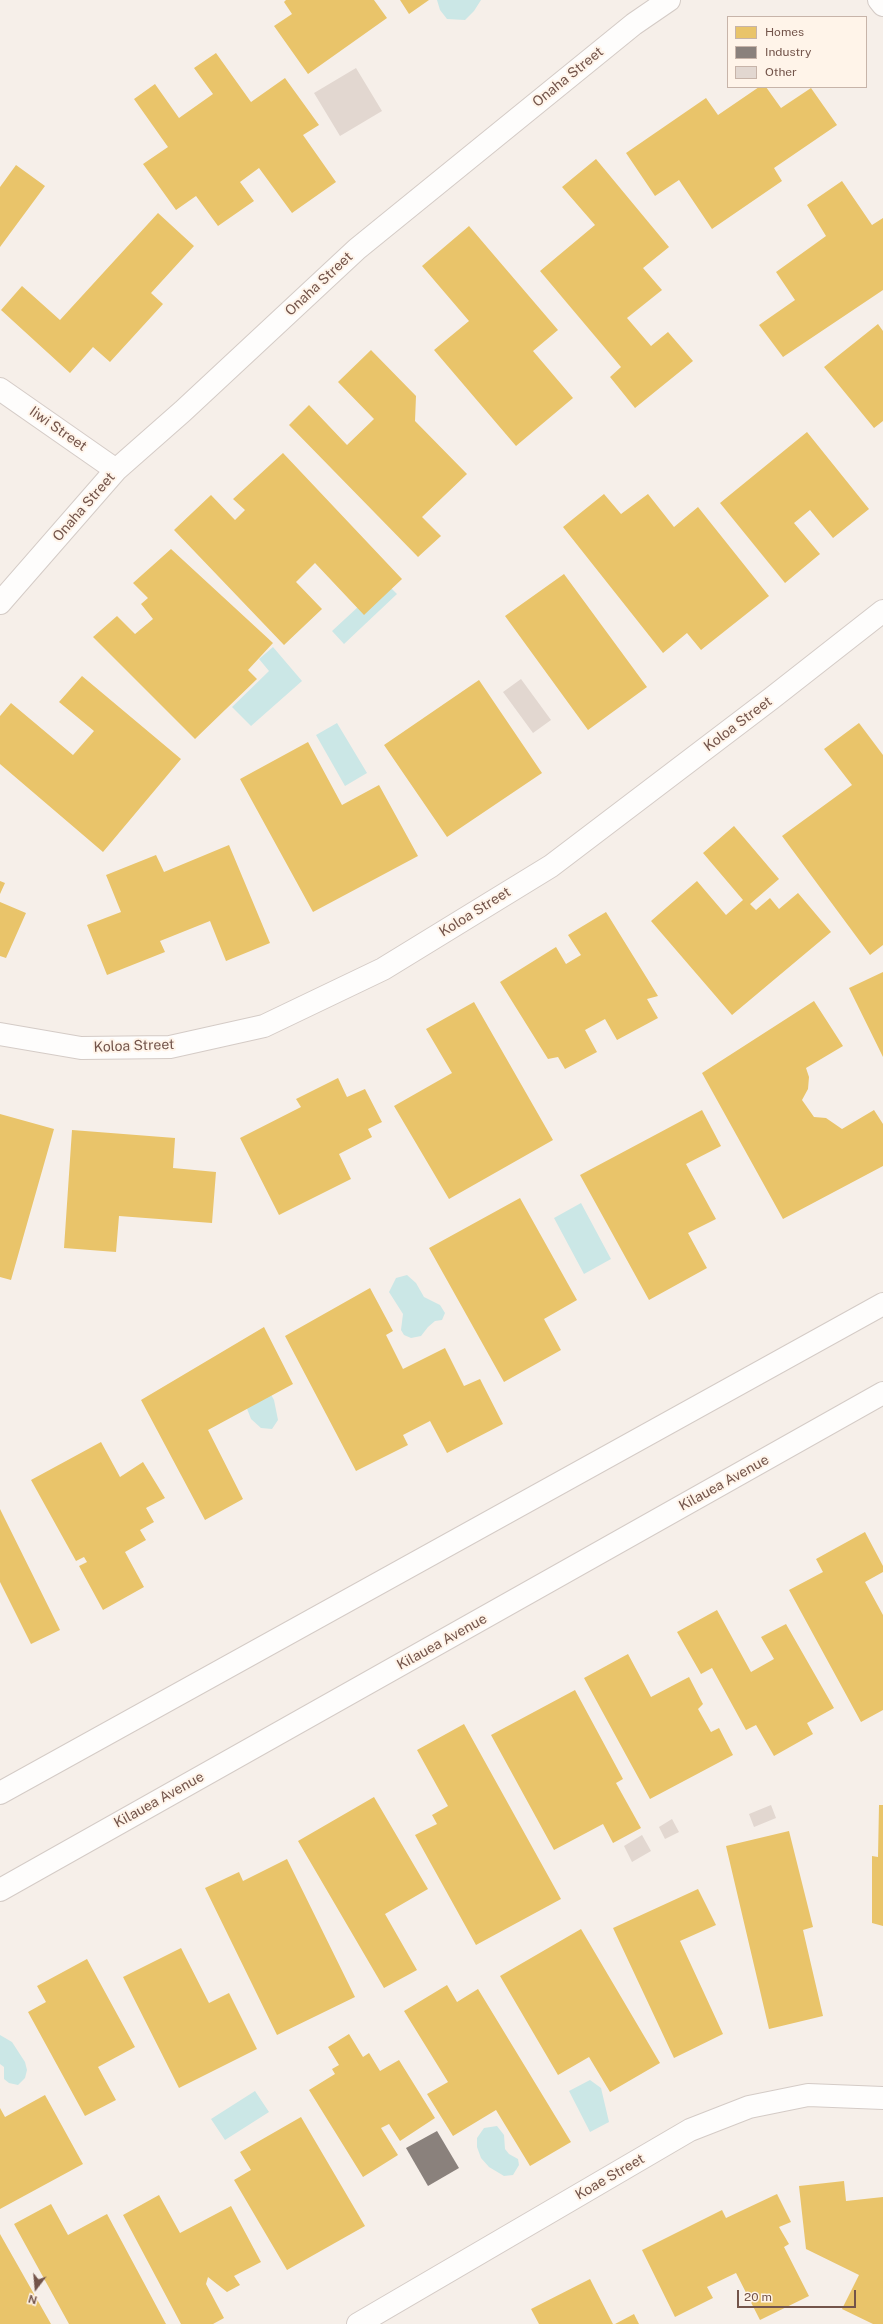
<!DOCTYPE html>
<html>
<head>
<meta charset="utf-8">
<style>
	body { margin:0 }
	#map { position:relative; width:883px; height:2324px; overflow:hidden; background:#f6efe9; font-family:"Public Sans",sans-serif }
	canvas { display:block }
	.legend { position:absolute; left:727px; top:16px; width:140px; height:72px; box-sizing:border-box; background:#fff4e9; border:1px solid #c7b4a9; margin:0; padding:5px 7px; list-style:none; font-size:12px; color:#73544a }
	.legend li { display:flex; align-items:center; gap:8px; height:20px }
	.legend b { width:20px; border:1px solid #c7b4a9 }
	.north { position:absolute; left:16px; top:2268px; width:40px; height:40px; -webkit-text-stroke:3px #fff4e9; paint-order:stroke; rotate:196deg; font-size:11px; font-weight:700; line-height:16px; text-align:center; color:#73544a }
	.north::after { content:''; display:block; margin:auto; width:14px; height:18px; background:#73544a; clip-path:polygon(50% 0,100% 100%,50% 72%,0 100%) }
	.scale { position:absolute; left:737px; top:2290px; width:119px; height:18px; box-sizing:border-box; border:2px solid #73544a; border-top:0; padding-left:5px; font-size:12px; line-height:14px; white-space:nowrap; color:#73544a; -webkit-text-stroke:3px #fff4e9; paint-order:stroke }
</style>
</head>
<body>
<div id="map">
<canvas width="883" height="2324"></canvas>
<ul class="legend">
<li><b style="height:11px;background:#e9c46a"></b>Homes</li>
<li><b style="height:11px;background:#8a817c"></b>Industry</li>
<li><b style="height:11px;background:#e2d7d0"></b>Other</li>
</ul>
<div class="north">N</div>
<div class="scale">20 m</div>
</div>
<script>
const c = document.querySelector('canvas').getContext('2d');
c.lineJoin = 'round';
function paint(path, color) {
  c.fillStyle = color;
  c.fill(path, 'evenodd');
}
function toPath(rows) {
  const path = new Path2D();
  for (const r of rows) {
    path.moveTo(r[0], r[1]);
    for (let i = 2; i < r.length; i += 2) path.lineTo(r[i], r[i + 1]);
  }
  return path;
}
function strokePath(path, color, width, dash) {
  c.strokeStyle = color;
  c.lineWidth = width;
  c.lineCap = dash ? 'butt' : 'round';
  c.setLineDash(dash || []);
  c.stroke(path);
}
function drawText(font, color, halo, rows, align = 'center') {
  c.font = font + ' "Public Sans",sans-serif';
  c.lineWidth = 4;
  c.setLineDash([]);
  c.textBaseline = 'middle';
  c.strokeStyle = halo;
  c.fillStyle = color;
  for (const [text, x, y, turn = 0] of rows) {
    c.save();
    c.translate(x, y);
    c.rotate((+turn || 0) * Math.PI / 180);
    c.textAlign = isNaN(turn) ? turn : align;
    if (halo) c.strokeText(text, 0, 0);
    c.fillText(text, 0, 0);
    c.restore();
  }
}
const water = toPath([
	[437,0,481,0,474,11,465,20,447,19,440,10],
	[385,582,397,594,344,644,332,631],
	[273,647,302,681,251,726,232,707,269,671,259,659],
	[337,723,367,773,345,786,316,735],
	[581,1203,611,1259,584,1274,554,1218],
	[407,1275,416,1283,424,1297,440,1305,445,1313,442,1320,435,1321,428,1327,421,1336,411,1338,404,1335,401,1330,403,1314,389,1292,396,1278],
	[265,1384,274,1400,278,1420,272,1429,261,1428,251,1419,246,1406],
	[0,2035,12,2042,25,2062,27,2070,25,2078,18,2085,9,2083,4,2079,4,2067,0,2064],
	[590,2080,601,2088,609,2122,590,2132,569,2091],
	[255,2091,269,2112,225,2140,211,2119],
	[497,2126,504,2135,505,2149,509,2154,518,2159,519,2165,513,2175,504,2176,489,2167,481,2158,477,2147,477,2138,484,2128]
]);
const homes = toPath([
	[286,0,374,0,387,18,308,74,274,26,292,14,284,2],
	[400,0,429,0,409,14],
	[216,53,251,102,285,78,319,125,303,135,336,182,292,213,259,168,240,182,254,201,218,226,196,196,176,210,143,164,168,147,134,99,155,84,179,118,213,94,194,68],
	[759,87,766,87,781,108,811,88,837,125,774,168,782,181,712,229,679,180,655,196,626,153,706,98,718,115],
	[596,159,669,247,643,268,662,290,627,318,651,346,668,332,693,361,635,408,610,377,621,367,540,271,595,225,562,187],
	[16,165,45,186,0,247,0,187],
	[842,181,872,225,883,218,883,290,783,357,759,325,795,300,776,272,826,236,807,205],
	[158,213,194,246,151,293,163,304,110,362,93,347,70,373,1,310,22,286,60,320],
	[469,226,558,330,533,351,573,398,516,446,434,350,469,321,422,266],
	[878,324,883,331,883,421,874,428,824,367],
	[371,350,416,396,415,421,467,474,422,517,441,536,418,557,289,425,309,405,347,445,374,419,338,382],
	[807,432,869,509,833,538,810,510,794,523,820,554,785,583,720,503],
	[283,453,402,579,364,615,315,563,296,582,322,609,284,645,174,530,211,495,235,520,245,510,233,499],
	[604,494,621,514,648,494,674,527,698,507,769,596,701,650,687,633,663,653,563,527],
	[171,549,273,643,248,670,257,679,195,739,93,637,117,616,135,634,153,619,141,604,148,598,133,583],
	[564,574,647,687,588,730,505,616],
	[82,676,181,759,103,852,0,764,0,716,11,703,73,755,94,731,59,702],
	[479,680,542,773,447,837,384,745],
	[859,723,883,755,883,945,870,955,782,836,852,785,824,749],
	[308,742,342,805,379,785,418,856,313,912,240,779],
	[734,826,779,879,750,904,756,910,770,898,779,909,798,893,831,932,732,1015,651,921,697,881,726,915,743,900,703,853],
	[229,845,270,943,226,961,210,921,160,941,165,952,107,975,87,925,121,912,106,875,156,855,164,872],
	[0,881,5,883,0,894],
	[0,902,26,913,6,958,0,956],
	[606,912,658,996,647,999,658,1018,617,1040,605,1019,585,1030,597,1052,565,1069,558,1057,548,1059,500,982,556,947,566,964,581,955,568,935],
	[883,972,883,1057,849,988],
	[814,1001,843,1046,806,1068,809,1077,808,1089,802,1100,814,1117,826,1118,842,1129,874,1110,883,1124,883,1166,783,1219,702,1073],
	[474,1002,553,1140,449,1199,394,1106,452,1073,426,1029],
	[338,1078,347,1097,365,1089,382,1122,368,1129,372,1137,339,1154,351,1179,279,1215,240,1138,301,1107,296,1099],
	[702,1110,721,1146,686,1164,716,1219,688,1233,707,1268,649,1300,580,1175],
	[0,1114,54,1129,11,1280,0,1277],
	[72,1130,175,1138,173,1168,216,1172,212,1223,119,1216,116,1252,64,1248],
	[520,1198,577,1300,544,1319,561,1350,504,1382,429,1248],
	[370,1288,393,1331,386,1335,403,1369,445,1348,464,1386,480,1379,503,1424,447,1453,430,1421,403,1435,408,1445,356,1471,285,1336],
	[264,1327,293,1384,208,1430,243,1499,205,1520,141,1400],
	[101,1442,120,1477,143,1462,165,1498,146,1508,154,1522,140,1530,146,1540,125,1552,144,1587,103,1610,79,1566,87,1562,84,1557,76,1561,31,1480],
	[0,1509,60,1630,31,1644,0,1582],
	[865,1532,883,1566,883,1572,865,1582,883,1615,883,1710,861,1722,789,1590,823,1572,816,1559],
	[717,1610,751,1672,774,1659,761,1637,786,1624,834,1708,807,1723,813,1734,774,1756,756,1725,746,1730,712,1668,701,1674,677,1632],
	[628,1654,651,1697,689,1677,703,1704,698,1709,711,1732,719,1728,733,1755,650,1799,584,1678],
	[575,1690,623,1779,616,1783,641,1828,613,1843,603,1824,554,1850,491,1735],
	[464,1724,561,1899,476,1945,415,1835,437,1824,432,1815,448,1806,417,1750],
	[374,1797,428,1889,385,1914,417,1970,384,1988,298,1841],
	[879,1805,883,1805,883,1926,872,1923,872,1856,878,1857],
	[789,1831,813,1927,803,1930,823,2016,769,2029,726,1846],
	[287,1859,355,1997,277,2035,205,1888,239,1872,243,1881],
	[698,1889,716,1925,680,1941,723,2034,674,2058,613,1928],
	[581,1929,660,2063,610,2092,589,2057,558,2075,500,1976],
	[181,1948,209,2003,229,1993,257,2049,179,2088,123,1977],
	[87,1959,135,2047,98,2067,116,2100,85,2116,28,2012,46,2002,37,1986],
	[447,1985,457,2002,478,1989,571,2142,530,2166,496,2110,453,2136,427,2094,448,2082,404,2011],
	[349,2034,363,2057,369,2053,380,2071,399,2060,435,2118,400,2141,389,2124,381,2128,398,2155,363,2177,309,2090,335,2074,332,2069,339,2065,328,2047],
	[45,2095,83,2164,0,2209,0,2108,5,2117],
	[301,2117,365,2226,287,2270,234,2180,251,2170,240,2152],
	[844,2181,846,2201,883,2197,883,2324,873,2324,842,2309,859,2275,806,2249,799,2186],
	[777,2194,791,2222,779,2227,789,2244,784,2247,809,2296,760,2320,736,2273,707,2287,713,2298,675,2317,642,2250,722,2210,726,2218],
	[159,2195,180,2233,231,2206,261,2262,234,2276,240,2285,227,2292,208,2277,206,2284,224,2318,213,2324,181,2324,123,2215],
	[51,2204,68,2235,107,2214,166,2324,69,2324,14,2224],
	[0,2234,51,2324,0,2324],
	[590,2279,613,2324,539,2324,531,2309],
	[634,2314,639,2324,615,2324]
]);
const industry = toPath([
	[437,2131,459,2168,428,2186,406,2148]
]);
const building = toPath([
	[356,68,382,111,340,136,314,93],
	[521,679,551,720,533,733,503,692],
	[771,1805,776,1818,754,1827,749,1814],
	[672,1819,679,1832,665,1839,659,1827],
	[642,1835,651,1851,632,1862,624,1846]
]);
const minor = toPath([
	[879,0,883,5],
	[0,389,116,470],
	[0,603,116,470,183,411,357,249,634,24,669,0],
	[0,1034,81,1048,170,1047,264,1026,383,969,551,866,772,698,883,611],
	[0,1793,883,1304],
	[0,1890,883,1393],
	[358,2324,690,2130,749,2107,808,2095,883,2098]
]);
const streetNames = [
	["Onaha Street",568,77,-39],
	["Onaha Street",319,284,-43],
	["Iiwi Street",58,429,35],
	["Onaha Street",84,507,-49],
	["Koloa Street",738,724,-37],
	["Koloa Street",475,912,-32],
	["Koloa Street",134,1046,-2],
	["Kilauea Avenue",724,1483,-29],
	["Kilauea Avenue",442,1642,-29],
	["Kilauea Avenue",159,1800,-29],
	["Koae Street",610,2177,-30]
];
paint(water, '#cbe7e6');
paint(homes, '#e9c46a');
paint(industry, '#8a817c');
paint(building, '#e2d7d0');
strokePath(minor, '#d4cbc6', 24);
strokePath(minor, '#fefdfc', 22);
drawText('14px', '#73544a', '#fff4e9', streetNames);
</script>
</body>
</html>
